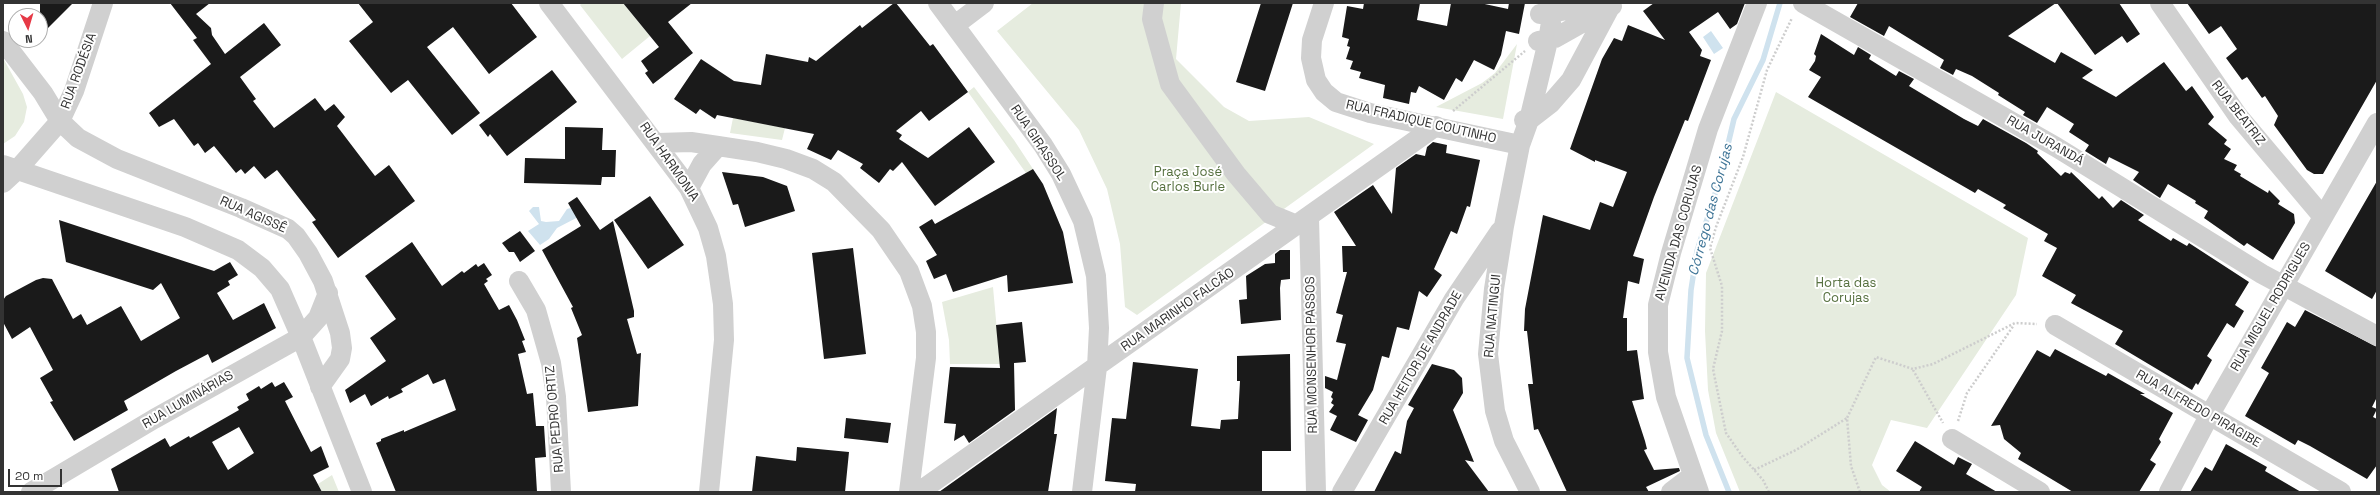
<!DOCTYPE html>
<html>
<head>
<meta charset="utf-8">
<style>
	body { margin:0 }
	#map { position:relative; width:2380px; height:495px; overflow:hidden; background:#fff; font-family:"Space Grotesk",sans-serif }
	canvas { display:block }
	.frame { position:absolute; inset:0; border:4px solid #333; pointer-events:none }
	.north { position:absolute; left:8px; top:8px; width:40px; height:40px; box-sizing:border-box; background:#fff; border:1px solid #adadad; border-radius:50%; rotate:175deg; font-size:11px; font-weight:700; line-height:16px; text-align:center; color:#333 }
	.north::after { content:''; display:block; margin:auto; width:14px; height:18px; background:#e63946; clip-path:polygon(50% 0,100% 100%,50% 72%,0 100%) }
	.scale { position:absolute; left:8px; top:469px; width:54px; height:18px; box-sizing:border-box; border:2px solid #333; border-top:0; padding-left:5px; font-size:12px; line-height:14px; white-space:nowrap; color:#333; -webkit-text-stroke:3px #fff; paint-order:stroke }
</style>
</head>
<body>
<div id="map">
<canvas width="2380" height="495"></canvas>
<div class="frame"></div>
<div class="north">N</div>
<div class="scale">20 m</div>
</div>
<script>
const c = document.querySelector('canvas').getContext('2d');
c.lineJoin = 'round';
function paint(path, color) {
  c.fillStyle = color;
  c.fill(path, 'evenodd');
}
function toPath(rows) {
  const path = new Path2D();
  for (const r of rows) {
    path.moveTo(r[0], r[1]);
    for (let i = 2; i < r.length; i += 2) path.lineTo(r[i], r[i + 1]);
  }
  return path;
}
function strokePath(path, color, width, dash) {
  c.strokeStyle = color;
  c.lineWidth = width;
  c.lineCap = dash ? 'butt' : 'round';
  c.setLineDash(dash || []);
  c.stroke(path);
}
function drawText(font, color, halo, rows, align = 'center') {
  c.font = font + ' "Space Grotesk",sans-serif';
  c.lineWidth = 4;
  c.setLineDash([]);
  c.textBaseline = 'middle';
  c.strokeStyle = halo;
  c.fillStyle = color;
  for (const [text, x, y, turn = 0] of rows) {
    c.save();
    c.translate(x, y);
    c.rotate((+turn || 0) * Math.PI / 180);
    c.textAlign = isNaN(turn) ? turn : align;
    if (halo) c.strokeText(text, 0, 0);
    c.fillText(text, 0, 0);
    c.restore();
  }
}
const green = toPath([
	[582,3,623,3,650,36,622,59,580,5],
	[1033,3,1181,3,1176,59,1224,107,1249,121,1309,117,1374,144,1137,315,1125,307,1120,244,1107,189,1079,130,997,31],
	[1517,44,1503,119,1436,107,1482,83,1495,73],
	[3,58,23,94,27,107,24,122,15,136,3,144],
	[974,87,1014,140,1033,169,1026,173,968,92],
	[1776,92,2028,238,2016,295,1927,428,1891,420,1872,465,1882,485,1891,492,1740,492,1716,433,1708,390,1705,331,1706,273],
	[733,118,785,128,782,140,730,133],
	[993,287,1000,364,950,364,949,340,942,302],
	[332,475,339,492,322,492,318,484]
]);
const water = toPath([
	[1711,31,1723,48,1714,54,1703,37],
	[533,207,539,207,541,221,546,222,559,221,567,209,574,207,582,215,557,228,549,239,540,245,528,231,539,224,529,211]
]);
const stream = toPath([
	[1729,492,1706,435,1687,358,1691,290,1697,251,1720,178,1734,119,1763,60,1780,3]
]);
const building = toPath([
	[40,3,73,3,40,36],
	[170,3,210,3,196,14,211,28,212,35,225,54,264,23,281,45,240,77,256,99,253,101,274,128,315,98,325,111,334,104,345,117,337,126,375,176,389,165,415,201,338,258,312,222,316,220,277,170,265,179,254,166,245,174,241,169,236,173,214,146,205,153,198,143,194,146,174,119,159,127,149,113,211,64,193,40,197,38],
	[358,3,511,3,537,37,489,74,453,27,427,47,480,113,452,135,408,80,391,93,349,41,373,22],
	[623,3,692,3,668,22,693,53,653,84,645,73,648,71,641,61,659,47],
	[894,3,896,3,930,46,933,44,968,92,929,121,921,111,896,131,902,135,899,139,928,158,969,127,995,162,935,206,902,162,893,171,890,169,879,183,860,168,863,164,838,150,831,160,807,149,814,134,717,115,715,119,700,109,696,114,674,99,701,59,734,81,761,85,766,54,808,62,809,57,816,61,860,25,862,28],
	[1261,3,1293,3,1265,91,1236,82],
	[1364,3,1420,3,1417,20,1447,26,1451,3,1480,3,1508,9,1509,3,1525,3,1519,34,1506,31,1501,55,1494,70,1474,60,1462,82,1456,78,1444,100,1419,86,1416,93,1411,92,1409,104,1383,98,1385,85,1359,78,1361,72,1350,69,1353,61,1346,59,1350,47,1347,46,1349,39,1342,37,1347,6,1363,9],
	[1654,3,1745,3,1737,24,1730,29,1718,12,1689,32,1702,50,1700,56,1711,60,1688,121,1685,120,1654,197,1633,256,1644,259,1639,284,1628,281,1623,318,1627,318,1627,351,1637,350,1644,399,1632,401,1645,441,1647,449,1644,450,1654,470,1679,468,1680,471,1646,487,1649,492,1567,492,1538,429,1534,430,1528,384,1533,384,1527,331,1524,331,1525,309,1543,215,1590,230,1600,202,1613,207,1627,172,1595,160,1595,162,1570,149,1602,59,1614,38,1622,41,1628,25,1665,40,1643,11],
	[1858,3,2056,3,2008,36,2055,63,2061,52,2093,70,2082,78,2116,97,2164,62,2186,91,2192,86,2214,117,2208,124,2227,140,2224,144,2231,149,2224,159,2237,165,2234,170,2241,174,2240,176,2268,193,2269,190,2280,201,2278,204,2294,214,2295,223,2273,260,2247,243,2244,246,2204,218,2208,211,2195,203,2196,201,2168,184,2160,198,2133,180,2139,172,2109,157,2106,164,2085,151,2089,145,2069,132,2074,124,2047,107,2037,123,2023,115,2025,112,1998,95,1999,93,1972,76,1956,69,1953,75,1940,68,1944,60,1889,26,1884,36,1850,17],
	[2057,3,2119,3,2140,34,2127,43,2122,36,2095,55],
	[2187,3,2377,3,2377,80,2323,174,2314,174,2307,170,2274,125,2278,116,2265,96,2262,98,2247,77,2242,80,2226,58,2237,49,2221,26,2209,34],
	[1821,34,1854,55,1858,47,1871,55,1869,59,1896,76,1899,71,1914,79,1909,86,1964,119,1978,126,1983,119,2026,143,2038,151,2037,153,2061,176,2065,172,2070,174,2071,172,2099,199,2102,196,2113,208,2121,200,2144,215,2138,220,2171,241,2173,238,2187,246,2189,243,2249,282,2235,305,2244,311,2234,328,2227,323,2207,356,2212,360,2198,385,2196,383,2192,390,2115,344,2123,331,2071,303,2076,295,2042,276,2057,248,2044,241,2048,234,2003,208,2006,205,1978,189,1975,193,1808,97,1821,77,1809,70,1815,61,1816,56,1814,54],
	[552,70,577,102,507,156,490,134,488,137,479,125],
	[565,127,603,128,602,150,616,150,615,177,602,177,601,185,524,183,525,158,565,159],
	[1433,142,1447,145,1446,153,1480,160,1470,207,1467,206,1457,234,1451,231,1434,269,1442,275,1427,297,1419,291,1409,330,1397,327,1389,358,1382,356,1373,390,1358,415,1368,420,1356,442,1330,430,1337,416,1329,412,1334,405,1331,403,1333,399,1331,397,1333,392,1325,388,1325,376,1337,380,1346,344,1336,342,1343,315,1336,313,1347,272,1343,272,1342,246,1356,246,1334,212,1373,185,1392,214,1396,168,1416,154,1425,156,1427,147],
	[1033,169,1043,184,1063,232,1073,283,1008,292,1007,275,953,292,946,274,934,279,926,261,937,255,919,227,932,219,935,224],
	[722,172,763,177,787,186,795,211,745,227,738,204,733,205],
	[2377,181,2377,290,2372,299,2325,271],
	[650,196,684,245,648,269,614,220],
	[577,197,600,230,613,221,634,311,634,317,627,319,637,354,641,353,638,406,588,412,577,338,582,335,571,308,573,307,542,250,581,226,568,203],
	[59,220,214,271,230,262,238,275,228,281,230,285,217,293,233,320,264,303,276,328,212,363,208,354,176,371,124,401,128,410,74,441,50,402,53,401,40,378,53,370,30,327,12,339,3,322,3,300,6,296,36,280,43,278,52,279,73,319,81,314,87,325,121,306,141,341,180,318,161,283,153,290,66,262],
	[520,231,535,251,520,262,514,252,509,252,502,243],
	[412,242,442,286,462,271,464,273,476,264,478,267,484,263,492,275,486,279,488,281,484,284,499,310,509,305,517,320,525,340,522,341,526,352,518,354,527,394,533,393,536,426,544,426,546,457,535,458,537,492,396,492,376,443,381,441,381,439,404,430,404,432,456,410,445,379,433,384,428,374,401,389,403,392,389,399,388,396,371,406,365,394,350,403,345,390,386,361,370,338,396,319,365,276],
	[853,248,866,354,824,359,812,253],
	[1280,250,1290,250,1290,279,1281,280,1280,288,1281,320,1241,324,1239,300,1247,299,1246,276,1265,264,1275,263,1275,254],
	[2305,310,2377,347,2377,397,2372,407,2377,409,2373,417,2377,419,2377,465,2367,479,2310,446,2298,440,2295,445,2245,416,2269,373,2261,368,2287,322,2295,327],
	[1022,322,1026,362,1014,363,1015,410,969,443,964,435,954,441,956,424,944,423,950,367,1000,368,996,325],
	[2055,349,2106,376,2108,373,2145,394,2140,394,2173,413,2159,439,2161,442,2150,460,2156,464,2139,492,2073,492,2018,459,2021,453,2004,439,2000,425,1991,426,2037,350,2050,357],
	[1290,354,1291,451,1262,451,1262,492,1135,492,1136,484,1105,481,1112,418,1126,419,1133,362,1198,369,1191,426,1220,429,1221,420,1238,419,1240,381,1237,381,1237,356],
	[1432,364,1454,370,1462,378,1463,393,1453,410,1474,462,1465,460,1489,492,1374,492,1395,451,1401,454,1407,421,1414,408,1408,405],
	[272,382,275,387,284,382,293,397,285,401,311,452,321,446,329,467,313,475,322,492,119,492,111,469,165,438,170,447,189,436,190,438,239,410,237,407,249,400,246,394,259,386,261,389],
	[239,427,254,453,228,470,212,442],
	[1057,408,1054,434,1057,434,1048,492,939,492],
	[846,418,891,423,888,443,844,438],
	[1915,441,1954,465,1958,457,1972,464,1966,474,1997,492,1919,492,1922,487,1896,471],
	[2226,444,2267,467,2265,471,2301,492,2190,492,2205,467,2212,471],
	[797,447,849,452,845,492,752,492,756,456,796,461]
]);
const path = toPath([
	[1453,111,1525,51],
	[1913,370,1943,423],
	[1958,421,1967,393,2014,325],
	[1754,470,1796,450,1847,418],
	[1769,492,1763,480,1742,456,1726,433,1713,369,1722,331,1722,286,1710,248,1716,227,1743,157,1767,70,1792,18],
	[1860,492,1851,466,1847,418,1876,357,1913,369,1933,364,2015,323,2037,324]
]);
const minor = toPath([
	[549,3,689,188,708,228,716,256,723,304,724,340,709,492],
	[938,3,1043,145,1061,174,1083,221,1096,276,1099,328,1097,367,1082,492],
	[1154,3,1152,19,1170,84,1236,174,1270,214,1297,225],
	[1324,3,1312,40,1311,58,1316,80,1324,92,1336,102,1370,113,1520,145],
	[1803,3,2056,147,2262,274,2377,336],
	[2160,3,2238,116,2323,217],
	[1540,14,1607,4],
	[955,25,984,3],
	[3,41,43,93,60,121,78,138,117,159,241,208,288,229,296,236,308,253,323,281,340,333,342,348,340,359,320,387],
	[1538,41,1555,38,1612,6],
	[1524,120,1529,120,1551,103,1571,80,1609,9],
	[658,143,691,142,718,146,702,164,689,188],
	[718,146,757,152,786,159,813,169,834,182,881,230,909,271,922,306,926,332,926,358,909,492],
	[3,165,185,227,238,250,262,268,280,289,301,337,362,492],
	[3,183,17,170,60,121,74,91,103,3],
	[1309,217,1316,492],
	[519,281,536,310,551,363,556,397,561,492],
	[2055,325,2341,492],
	[1952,439,2040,492],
	[31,492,154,419,301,337,318,318,328,293],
	[919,492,1436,126],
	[1342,492,1454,299,1500,231],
	[1530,492,1504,441,1495,411,1488,354,1494,289,1504,226,1520,145,1529,120,1548,41,1554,3],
	[1671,492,1692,476],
	[1699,492,1666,397,1658,352,1658,305,1671,253,1708,129,1757,3],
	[2169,492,2209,416,2377,123]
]);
const streetNames = [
	["RUA RODÉSIA",79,71,-70],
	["RUA BEATRIZ",2238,113,52],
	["RUA FRADIQUE COUTINHO",1421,122,13],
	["RUA JURANDÁ",2045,141,30],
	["RUA GIRASSOL",1038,143,56],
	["RUA HARMONIA",669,162,55],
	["RUA AGISSÊ",253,215,24],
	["AVENIDA DAS CORUJAS",1679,233,-74],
	["RUA MIGUEL RODRIGUES",2271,307,-60],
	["RUA MARINHO FALCÃO",1178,310,-35],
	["RUA NATINGUI",1493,316,-85],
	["RUA MONSENHOR PASSOS",1312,355,-91],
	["RUA HEITOR DE ANDRADE",1421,358,-60],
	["RUA LUMINÁRIAS",188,400,-30],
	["RUA ALFREDO PIRAGIBE",2198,409,30],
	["RUA PEDRO ORTIZ",555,419,-95]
];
const parkNames = [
	["Praça José",1188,172],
	["Carlos Burle",1188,187],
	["Horta das",1846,283],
	["Corujas",1846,298]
];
const waterNames = [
	["Córrego das Corujas",1711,210,-75]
];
paint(green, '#e6ecdf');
paint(water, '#cfe2ee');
strokePath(stream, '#cfe2ee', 5.5);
paint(building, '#1a1a1a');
strokePath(path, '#cdcdcd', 2.5, [2, 2]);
strokePath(minor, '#d0d0d0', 20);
drawText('13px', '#333', '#fff', streetNames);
drawText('13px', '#56703f', '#fff', parkNames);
drawText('italic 14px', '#3f7597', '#fff', waterNames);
</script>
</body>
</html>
